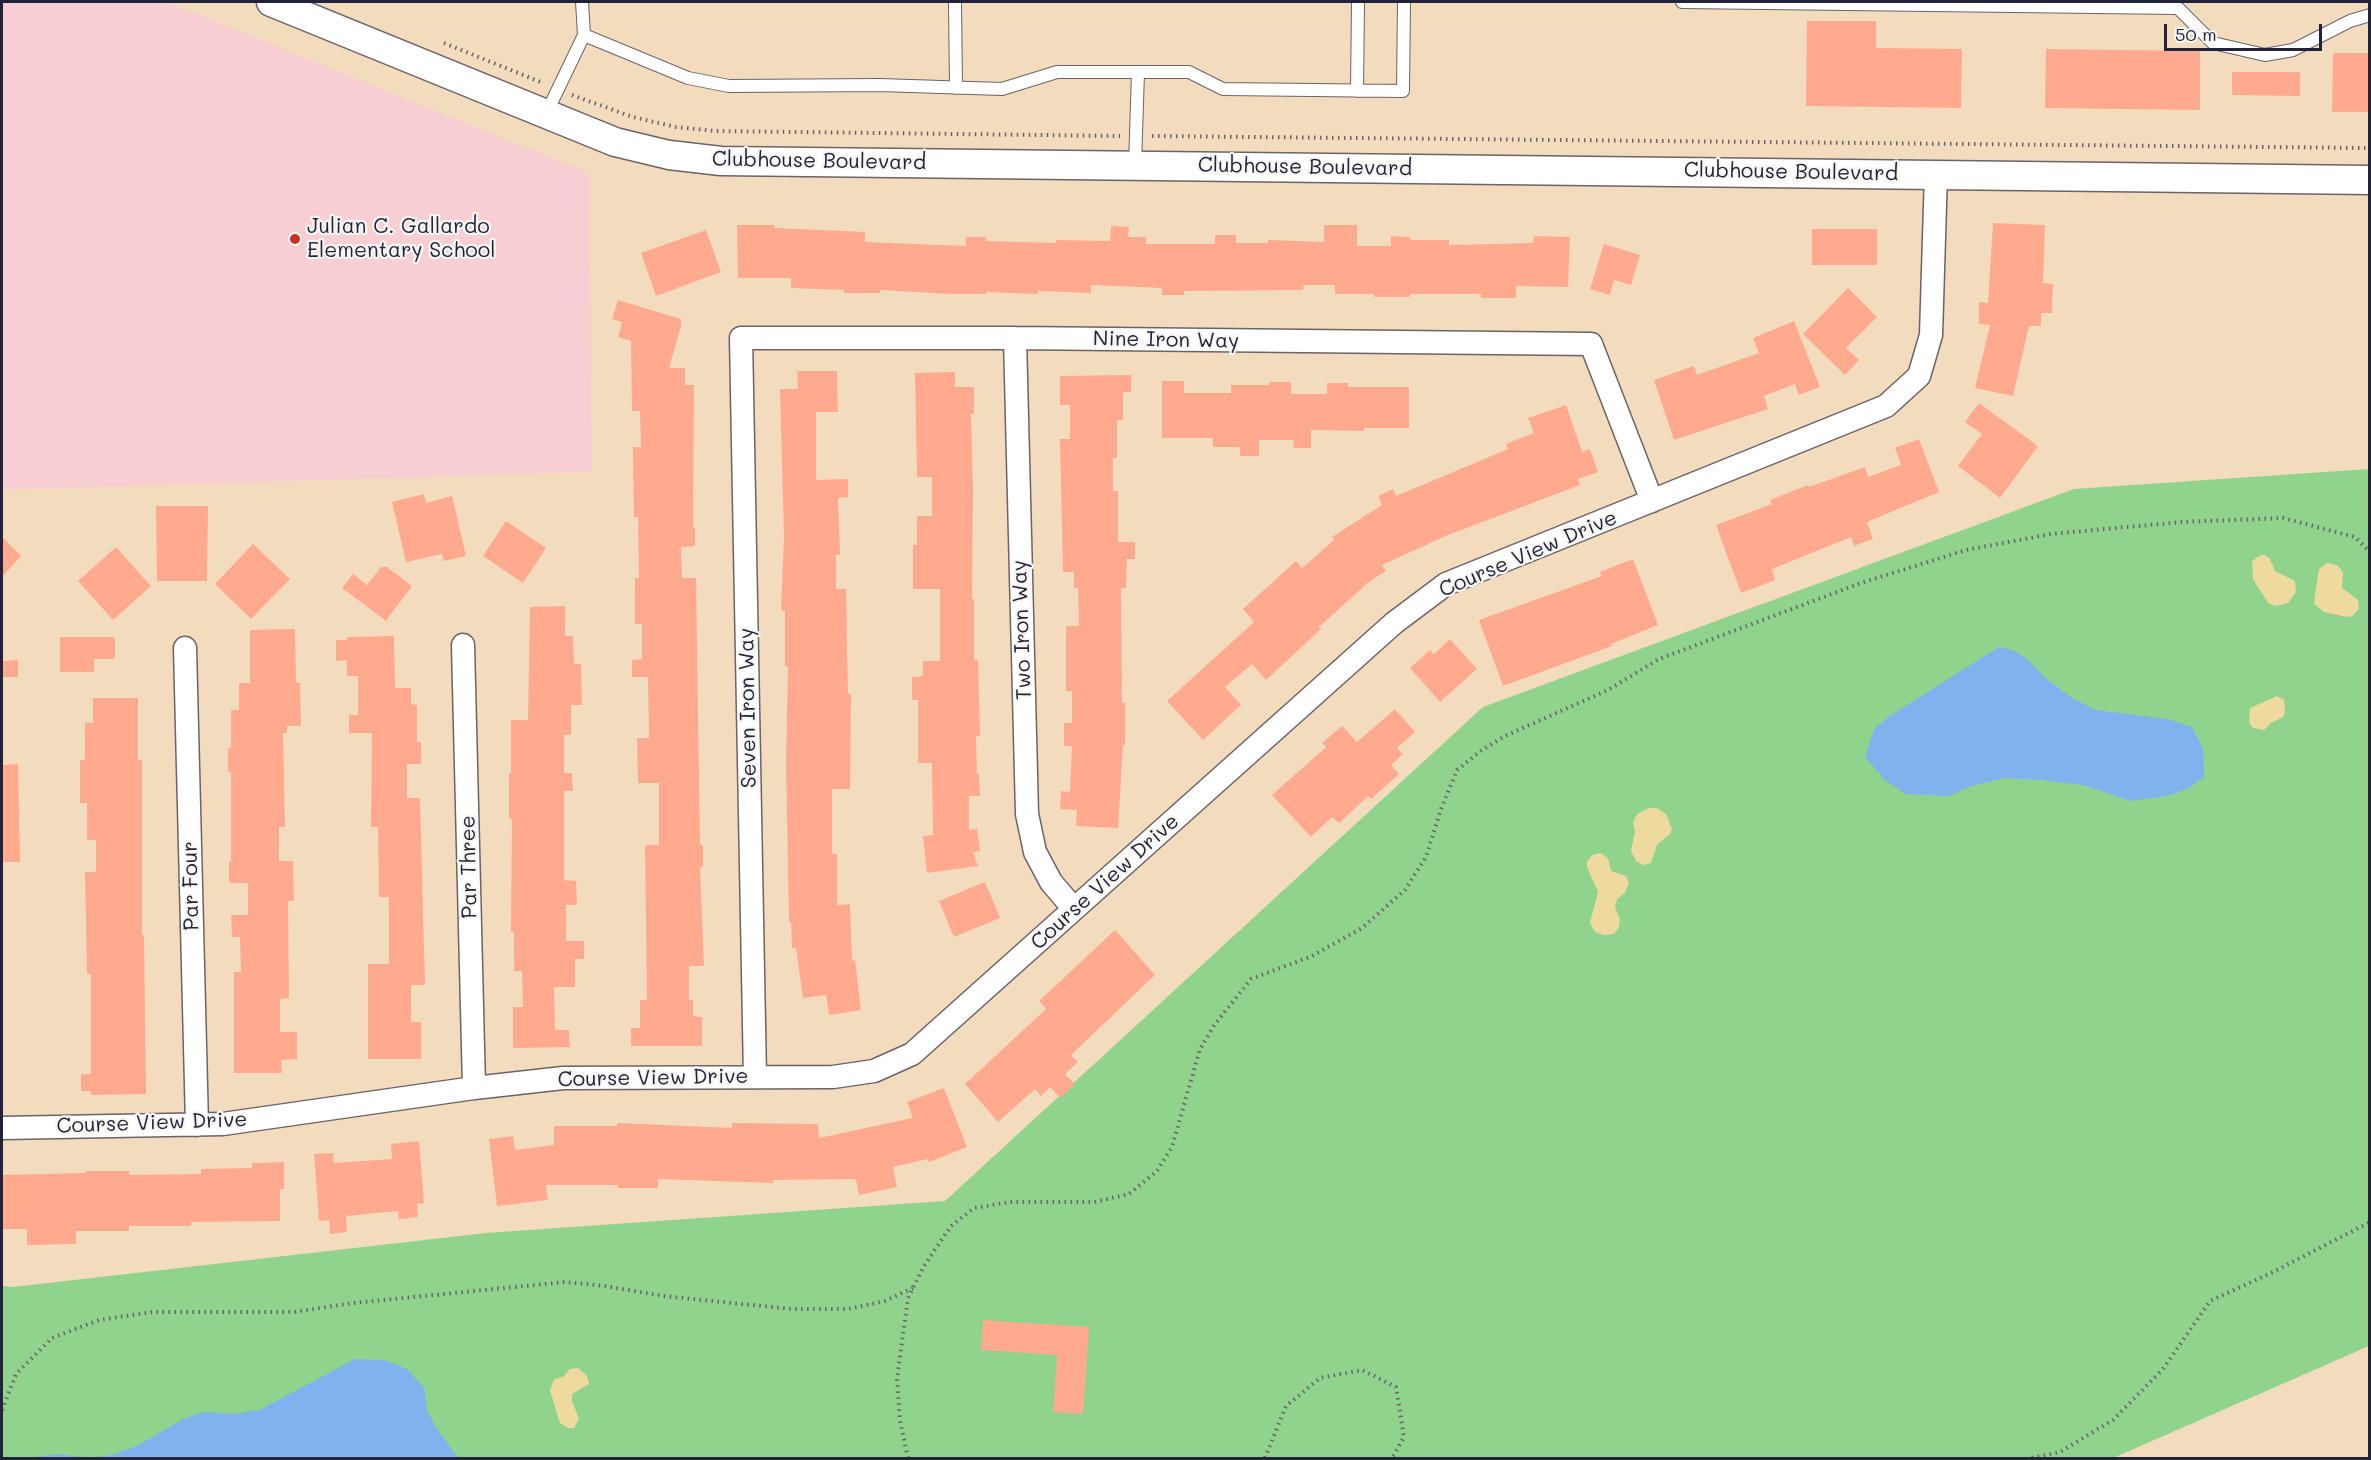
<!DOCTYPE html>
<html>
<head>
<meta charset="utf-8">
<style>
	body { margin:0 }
	#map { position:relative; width:2371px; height:1460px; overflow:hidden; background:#f3dbbd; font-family:Mali,sans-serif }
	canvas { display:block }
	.frame { position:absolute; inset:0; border:3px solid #22223b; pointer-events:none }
	.scale { position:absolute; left:2164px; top:24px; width:158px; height:27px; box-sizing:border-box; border:3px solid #22223b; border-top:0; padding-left:8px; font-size:18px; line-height:21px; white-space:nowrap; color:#22223b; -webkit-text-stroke:4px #f6f6f2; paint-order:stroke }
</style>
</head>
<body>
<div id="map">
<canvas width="2371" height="1460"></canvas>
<div class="frame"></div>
<div class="scale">50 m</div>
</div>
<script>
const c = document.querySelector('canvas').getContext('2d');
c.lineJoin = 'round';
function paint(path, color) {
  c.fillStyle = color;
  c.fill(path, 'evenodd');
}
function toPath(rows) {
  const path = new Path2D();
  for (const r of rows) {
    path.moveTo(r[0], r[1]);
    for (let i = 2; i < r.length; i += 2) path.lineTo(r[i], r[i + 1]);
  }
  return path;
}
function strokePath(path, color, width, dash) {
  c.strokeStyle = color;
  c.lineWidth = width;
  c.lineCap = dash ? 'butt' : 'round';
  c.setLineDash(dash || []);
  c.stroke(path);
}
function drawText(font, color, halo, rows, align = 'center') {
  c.font = font + ' Mali,sans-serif';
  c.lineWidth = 4.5;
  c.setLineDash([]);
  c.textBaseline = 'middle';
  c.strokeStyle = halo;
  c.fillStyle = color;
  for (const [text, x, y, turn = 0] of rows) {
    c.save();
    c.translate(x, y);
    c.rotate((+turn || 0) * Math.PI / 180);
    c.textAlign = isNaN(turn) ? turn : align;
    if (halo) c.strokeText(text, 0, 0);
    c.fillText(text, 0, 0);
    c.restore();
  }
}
const built = toPath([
	[2,2,167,2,589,173,592,472,2,490]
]);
const green = toPath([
	[2369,469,2369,1346,2113,1458,2,1458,2,1286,13,1287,486,1233,945,1201,1483,707,2074,489]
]);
const sand = toPath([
	[2261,555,2265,555,2270,559,2275,571,2295,581,2296,592,2288,603,2275,606,2268,603,2253,579,2252,561],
	[2327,563,2337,565,2340,568,2343,573,2342,588,2358,600,2359,609,2352,616,2347,617,2324,612,2315,605,2314,601,2319,569],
	[2277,696,2284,700,2285,712,2283,717,2271,723,2264,730,2253,728,2249,723,2250,708],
	[1649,808,1657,808,1666,814,1672,829,1670,834,1657,845,1651,863,1643,865,1636,861,1631,851,1635,832,1633,822,1637,814],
	[1601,853,1608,858,1611,871,1626,876,1629,883,1625,893,1617,899,1615,907,1620,919,1619,927,1614,934,1604,935,1595,932,1590,923,1598,892,1587,867,1587,862,1592,855],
	[578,1368,587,1376,589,1384,572,1394,572,1401,579,1419,574,1428,568,1428,560,1423,550,1390,554,1379,563,1377,570,1369]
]);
const water = toPath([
	[1999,647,2013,650,2028,660,2045,678,2072,698,2096,710,2167,719,2192,727,2203,749,2204,777,2189,788,2167,796,2130,801,2083,785,2039,780,2005,778,1971,786,1949,796,1906,794,1885,780,1865,757,1874,729,1888,717],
	[355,1359,384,1360,407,1369,424,1388,427,1411,439,1432,458,1458,28,1458,59,1454,89,1458,111,1455,137,1446,183,1419,204,1412,234,1414,259,1410]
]);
const building = toPath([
	[1807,21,1876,21,1876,48,1962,49,1961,108,1806,106],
	[2046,49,2200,51,2200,110,2045,108],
	[2333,53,2370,53,2370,112,2332,112],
	[2232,72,2300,72,2300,96,2232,95],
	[1993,223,2045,225,2043,283,2053,284,2052,313,2041,313,2041,326,2029,326,2013,396,1975,388,1990,325,1979,324,1979,302,1988,303],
	[737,225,774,225,775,228,865,232,865,242,966,246,966,237,986,237,986,241,1056,243,1056,240,1110,241,1111,226,1129,227,1128,237,1146,237,1146,244,1215,244,1215,235,1236,235,1236,243,1268,243,1268,240,1324,242,1324,225,1357,225,1357,246,1391,246,1391,236,1410,237,1410,240,1449,240,1449,245,1533,243,1534,236,1570,237,1568,287,1516,286,1516,298,1481,298,1481,294,1410,294,1410,297,1374,297,1374,294,1335,294,1335,285,1304,285,1303,290,1184,291,1184,295,1162,295,1162,288,1091,285,1091,293,1038,291,1038,294,986,292,986,294,950,294,880,290,880,293,844,293,844,290,791,288,791,278,738,278],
	[1812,229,1877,229,1877,265,1812,265],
	[706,230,721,272,656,296,641,253],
	[1604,244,1640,255,1631,285,1614,280,1610,295,1590,289],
	[1848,288,1877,317,1846,348,1859,360,1845,375,1803,334],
	[618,300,681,319,681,326,669,368,685,368,685,385,694,385,693,528,695,528,695,546,681,547,682,578,696,578,700,845,703,845,703,867,700,867,704,966,689,966,689,1000,693,1000,693,1016,702,1017,702,1046,631,1046,631,1028,640,1028,640,1000,647,1000,645,845,659,845,659,783,638,783,637,738,649,738,648,677,632,677,632,660,642,659,642,624,635,624,635,578,639,578,638,517,634,517,633,456,633,447,641,447,640,411,632,411,631,341,618,337,622,322,612,319],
	[1794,321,1820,387,1799,395,1795,384,1764,396,1768,409,1674,440,1654,380,1694,366,1697,375,1759,353,1753,338],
	[797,371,837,371,838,412,816,412,816,480,848,479,848,497,838,498,840,555,836,555,836,589,846,589,848,694,851,694,850,789,832,789,832,854,837,854,837,905,850,904,852,961,855,960,861,1010,829,1015,826,995,803,998,796,948,792,948,791,922,789,921,786,763,788,666,785,666,785,611,781,611,784,536,780,389,798,389],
	[955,372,955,387,974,387,974,414,971,414,973,490,972,599,974,599,974,660,978,660,980,736,976,736,977,774,979,774,980,796,969,796,969,830,977,829,980,851,973,852,978,866,927,873,923,836,933,835,932,763,918,763,918,700,912,700,912,677,923,676,923,661,940,661,940,589,913,589,913,545,917,545,917,516,932,516,932,477,917,477,915,373],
	[1131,375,1131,392,1123,392,1123,420,1117,420,1117,458,1113,458,1113,491,1118,491,1118,542,1135,542,1135,559,1127,559,1126,588,1121,588,1122,703,1125,703,1125,745,1123,745,1118,828,1076,826,1077,810,1060,809,1061,791,1070,792,1072,746,1064,746,1064,723,1072,723,1072,691,1066,691,1066,626,1079,626,1078,588,1074,588,1074,572,1063,572,1060,439,1070,439,1070,405,1060,405,1060,376],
	[1162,381,1184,381,1184,393,1231,393,1231,385,1269,385,1269,382,1291,382,1291,394,1327,394,1327,383,1348,383,1348,387,1409,387,1409,428,1364,428,1364,431,1311,430,1311,448,1293,448,1294,440,1259,440,1259,456,1240,456,1240,447,1213,447,1213,438,1162,438],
	[1979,403,2038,446,2000,498,1958,466,1982,434,1965,422],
	[1566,405,1582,452,1590,449,1598,472,1578,479,1580,485,1448,535,1382,565,1386,571,1370,581,1319,627,1321,629,1266,680,1252,664,1225,687,1241,705,1203,740,1167,701,1254,622,1243,609,1296,561,1302,568,1334,540,1332,537,1382,505,1378,496,1393,489,1396,496,1508,449,1506,444,1534,433,1528,418],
	[1919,439,1939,492,1867,522,1873,539,1854,546,1851,537,1772,569,1775,580,1741,593,1716,525,1772,504,1770,500,1808,485,1809,487,1865,467,1868,477,1901,465,1895,448],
	[424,494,426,503,452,496,466,556,444,561,442,554,406,562,392,502],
	[156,506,208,506,207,581,157,581],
	[506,521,546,548,523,583,483,556],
	[2,537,21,556,2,577],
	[253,544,290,579,251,619,215,584],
	[116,547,151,586,113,620,78,581],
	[1633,559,1658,625,1611,644,1612,646,1503,686,1479,620,1602,576,1600,572],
	[381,567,387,567,412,586,386,621,342,588,353,574,367,585],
	[565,606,565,636,573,636,574,664,581,664,582,705,571,705,571,735,564,735,564,773,572,773,573,791,564,791,564,880,576,881,577,905,566,905,566,941,584,941,584,959,575,959,575,987,554,987,555,1030,569,1030,570,1047,513,1048,513,1007,523,1007,522,971,514,971,514,932,511,932,512,819,509,819,509,773,511,773,511,720,528,720,530,607],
	[295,629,296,683,300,683,301,726,287,726,287,733,283,733,285,827,279,827,279,861,293,861,294,901,288,901,289,998,280,999,280,1032,297,1032,297,1059,281,1060,282,1073,234,1073,234,972,241,972,240,937,232,937,231,915,248,915,248,883,229,883,229,862,231,862,231,772,228,772,228,748,231,748,231,710,239,710,239,683,250,683,250,630],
	[394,636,395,688,411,688,411,704,417,705,417,742,421,742,421,764,407,764,407,798,420,798,425,985,411,985,411,1022,421,1022,421,1059,368,1059,368,964,389,964,389,897,379,897,378,827,371,827,372,733,349,733,349,715,358,715,358,676,347,676,347,660,336,661,336,640,347,640,347,637],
	[60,637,115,637,115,659,94,659,94,672,60,672],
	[1450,639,1477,669,1440,702,1410,668,1430,650,1434,654],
	[18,660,18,677,2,677,2,661],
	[93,698,138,698,138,760,142,760,142,935,144,935,146,1094,91,1095,91,1091,81,1091,81,1074,91,1074,91,974,87,974,85,872,96,872,96,840,87,840,87,803,80,803,80,760,85,760,85,723,93,723],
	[1395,709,1415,732,1397,748,1403,754,1391,765,1399,774,1371,799,1368,796,1339,823,1332,817,1311,837,1272,795,1326,747,1322,743,1342,726,1357,742],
	[18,764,20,862,2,862,2,765],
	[985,882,1000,918,954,937,939,901],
	[1115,930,1155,975,1071,1055,1078,1062,1065,1074,1075,1084,1060,1098,1050,1087,1041,1096,1035,1089,998,1122,965,1084,1046,1009,1039,1001],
	[944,1088,967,1147,929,1162,928,1159,893,1167,897,1187,859,1195,856,1179,773,1180,773,1183,658,1179,658,1188,618,1188,618,1185,546,1185,548,1200,497,1206,489,1139,513,1136,515,1150,554,1145,554,1126,617,1126,617,1123,732,1128,732,1123,818,1124,819,1138,913,1118,907,1102],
	[419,1141,424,1203,417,1204,418,1217,399,1219,398,1211,346,1216,347,1232,330,1234,329,1220,319,1221,314,1154,333,1153,334,1163,392,1159,391,1144],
	[284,1162,284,1189,280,1189,280,1221,191,1222,191,1226,129,1226,129,1231,76,1231,76,1244,27,1245,27,1229,2,1229,2,1175,86,1173,86,1171,129,1171,129,1175,201,1174,201,1169,252,1168,252,1163],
	[983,1320,1089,1327,1083,1414,1053,1412,1057,1355,981,1350]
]);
const path = toPath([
	[444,43,543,83],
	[572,95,633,117,676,127,715,131,1120,136],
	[1152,136,2370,148],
	[2,1410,16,1374,52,1338,99,1320,153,1312,294,1312,353,1303,565,1282,605,1286,663,1296,792,1309,848,1309,885,1301,913,1288],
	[908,1458,900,1421,897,1379,908,1298,924,1266,951,1226,974,1208,1010,1202,1094,1202,1129,1194,1157,1171,1172,1147,1200,1049,1215,1024,1251,979,1312,956,1362,928,1405,890,1426,857,1441,809,1457,770,1482,750,1505,736,1608,690,1659,659,1861,583,1966,550,2051,534,2182,522,2283,518,2355,537,2370,552],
	[1265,1458,1286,1406,1320,1378,1362,1370,1396,1387,1404,1437,1392,1458],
	[2032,1458,2060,1452,2113,1420,2163,1369,2210,1301,2271,1273,2370,1222]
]);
const service = toPath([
	[582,2,584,35],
	[955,2,956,88],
	[1682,2,2178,8,2213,43,2265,55,2293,50,2350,21,2370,15],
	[1357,91,1358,2],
	[546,114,584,35,688,78,729,86,880,85,1002,89,1057,72,1189,72,1223,89,1403,91,1404,2],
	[1135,165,1138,72]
]);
const minor = toPath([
	[1015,338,1027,814,1035,852,1051,882,1074,909],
	[463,645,474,1088],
	[185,648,197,1125],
	[755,1077,741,338,1015,338,1591,344,1652,501],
	[2,1128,223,1124,474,1088,563,1078,833,1077,874,1071,912,1054,1394,623,1446,584,1886,406,1919,376,1931,335,1936,173]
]);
const tertiary = toPath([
	[271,2,615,142,669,155,721,161,2370,180]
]);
const markers = [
	[295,239,6,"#c8321e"]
];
const streetNames = [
	["Clubhouse Boulevard",819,161,1],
	["Clubhouse Boulevard",1305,167,1],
	["Clubhouse Boulevard",1791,172,1],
	["Nine Iron Way",1166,340,1],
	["Course View Drive",1528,554,-23],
	["Two Iron Way",1022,630,-92],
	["Seven Iron Way",748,708,-91],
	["Par Three",469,867,-91],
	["Course View Drive",1105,882,-42],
	["Par Four",191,886,-91],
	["Course View Drive",653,1078,-1],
	["Course View Drive",152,1123,-2]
];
const poiNames = [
	["Julian C. Gallardo",307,227],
	["Elementary School",307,251]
];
paint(built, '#f7cfd2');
paint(green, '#8fd38c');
paint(sand, '#eeda9e');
paint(water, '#80b3ed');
paint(building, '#ffaa8f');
strokePath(service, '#6b6368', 14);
strokePath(minor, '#6b6368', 25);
strokePath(tertiary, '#6b6368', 31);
strokePath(path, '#6b6368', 4, [1.5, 4.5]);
strokePath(service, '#fff', 12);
strokePath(minor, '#fff', 22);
strokePath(tertiary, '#fff', 28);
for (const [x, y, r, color] of markers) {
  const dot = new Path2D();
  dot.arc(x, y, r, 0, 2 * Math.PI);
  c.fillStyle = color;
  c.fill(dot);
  strokePath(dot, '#f6f6f2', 2);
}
drawText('21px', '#22223b', '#f6f6f2', streetNames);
drawText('21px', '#22223b', '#f6f6f2', poiNames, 'left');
</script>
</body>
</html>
